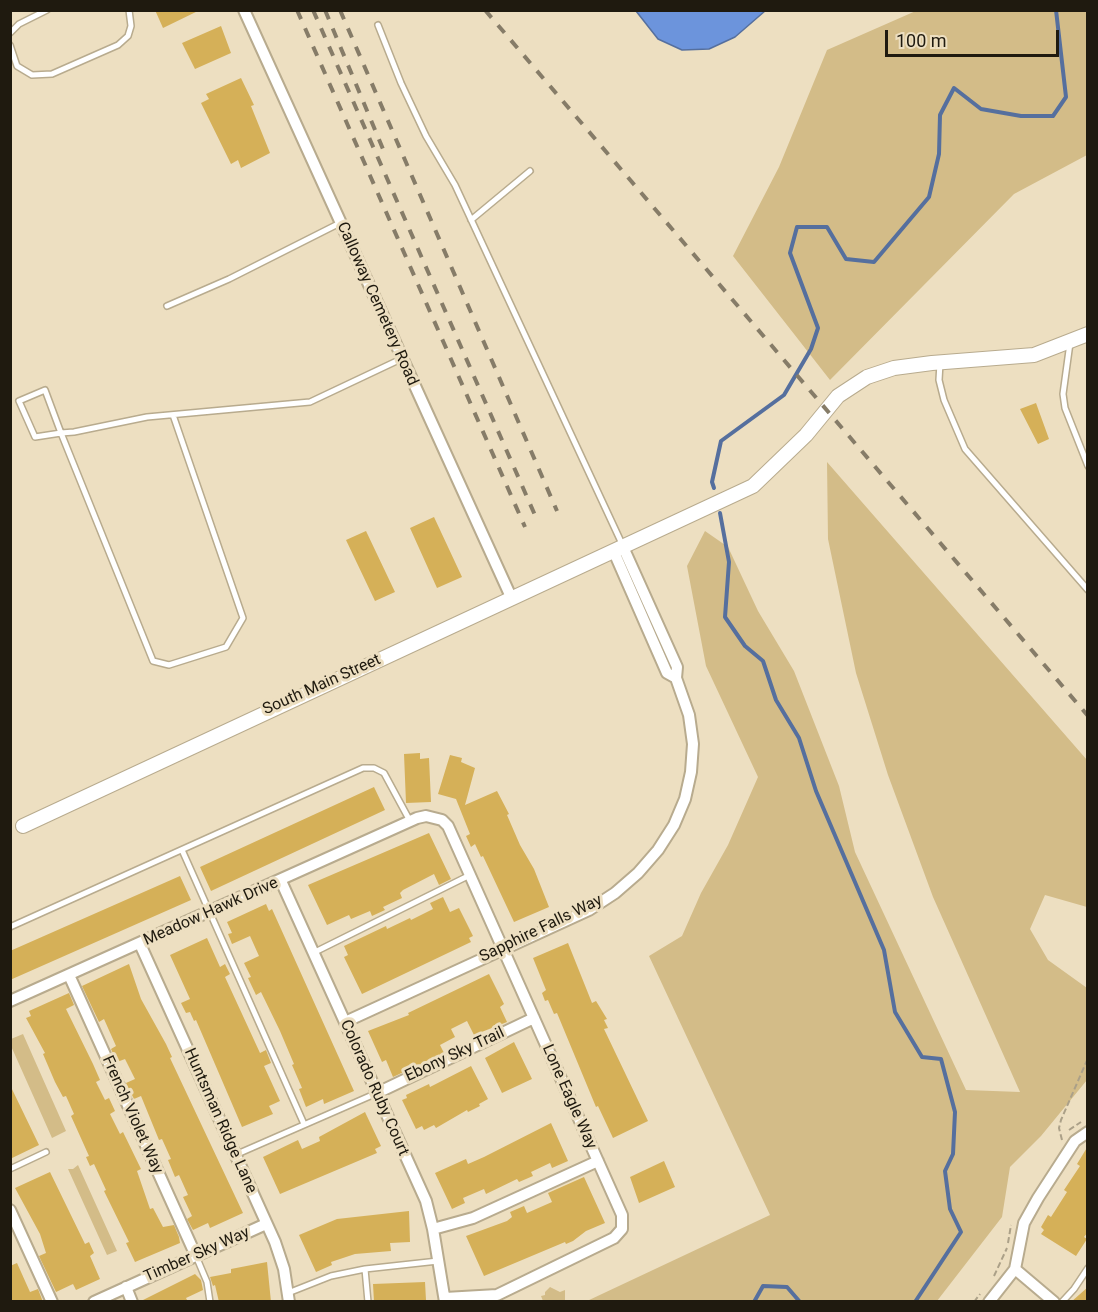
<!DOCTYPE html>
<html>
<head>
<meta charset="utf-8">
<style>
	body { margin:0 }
	#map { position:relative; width:1098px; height:1312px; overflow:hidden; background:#eddfc1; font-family:Roboto,sans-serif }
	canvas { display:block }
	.frame { position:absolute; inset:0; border:12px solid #1f1a0f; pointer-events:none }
	.scale { position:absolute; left:885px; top:30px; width:174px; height:27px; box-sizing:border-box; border:3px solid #1f1a0f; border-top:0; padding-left:8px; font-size:18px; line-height:21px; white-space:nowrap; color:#1f1a0f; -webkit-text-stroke:4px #eddfc1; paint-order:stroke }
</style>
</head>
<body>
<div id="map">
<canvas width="1098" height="1312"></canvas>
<div class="frame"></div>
<div class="scale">100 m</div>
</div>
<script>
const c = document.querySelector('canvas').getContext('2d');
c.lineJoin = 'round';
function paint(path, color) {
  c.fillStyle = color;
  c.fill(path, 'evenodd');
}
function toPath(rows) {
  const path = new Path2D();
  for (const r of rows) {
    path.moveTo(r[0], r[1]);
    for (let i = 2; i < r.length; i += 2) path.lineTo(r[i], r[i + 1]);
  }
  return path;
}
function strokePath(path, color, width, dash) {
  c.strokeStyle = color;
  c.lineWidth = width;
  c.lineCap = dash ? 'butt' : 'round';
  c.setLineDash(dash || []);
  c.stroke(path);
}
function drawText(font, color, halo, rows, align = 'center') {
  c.font = font + ' Roboto,sans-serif';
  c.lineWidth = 6;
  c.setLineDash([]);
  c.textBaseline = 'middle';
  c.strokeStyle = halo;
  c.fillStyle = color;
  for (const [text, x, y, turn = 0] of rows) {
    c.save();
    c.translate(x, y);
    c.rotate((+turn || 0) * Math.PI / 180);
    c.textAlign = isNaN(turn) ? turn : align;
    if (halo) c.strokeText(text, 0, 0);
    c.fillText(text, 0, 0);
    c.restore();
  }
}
const green = toPath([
	[918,10,1087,11,1087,155,1014,194,830,380,733,256,779,167,827,50],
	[827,462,1087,760,1087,907,1045,895,1030,929,1048,960,1087,988,1087,1080,1041,1136,1010,1167,1002,1217,937,1301,587,1301,770,1215,649,956,682,936,701,893,728,845,758,777,706,666,687,566,705,531,728,547,758,611,794,671,839,786,855,852,966,1090,1020,1092,933,897,888,775,856,673,828,539],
	[23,1034,66,1131,52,1138,11,1046,11,1039],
	[78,1165,117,1251,107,1255,68,1169,73,1169],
	[550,1287,560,1292,565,1290,565,1301,543,1301,541,1296,545,1295,545,1292]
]);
const water = toPath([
	[636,11,765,11,735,37,709,49,682,50,658,39,636,11]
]);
const stream = toPath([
	[714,488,712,482,721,441,784,395,811,349,818,328,790,253,797,227,827,227,846,259,874,262,929,197,939,154,940,115,954,88,981,109,1021,116,1053,116,1066,97,1056,10],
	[720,513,729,562,725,617,745,646,763,661,776,700,799,738,816,791,884,950,895,1012,922,1057,941,1059,955,1112,953,1154,945,1171,950,1209,961,1232,915,1302],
	[754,1302,763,1286,787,1287,800,1302]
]);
const building = toPath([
	[155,10,200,10,163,28],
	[221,26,231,53,195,69,182,43],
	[241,78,254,105,251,106,270,153,241,168,238,160,231,164,201,103,209,99,206,94],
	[1036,403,1049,439,1038,444,1020,409],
	[434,517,462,577,437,588,410,528],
	[366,531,395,592,375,601,346,540],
	[420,753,420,759,429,758,431,802,406,803,404,754],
	[450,755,462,758,461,762,475,768,465,805,497,791,509,814,507,815,520,845,534,869,549,907,514,922,483,856,481,857,475,844,471,847,466,836,470,834,456,799,438,794],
	[374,787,385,810,211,891,200,867],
	[429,833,451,879,439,885,434,874,403,890,400,893,402,898,383,907,385,910,372,916,370,911,351,919,349,915,327,925,308,885],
	[180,876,191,900,10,980,10,951],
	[443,897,450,912,459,908,473,936,469,938,471,942,362,994,344,957,348,955,344,946,386,926,387,929,410,918,411,920,433,909,430,903],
	[266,904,269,911,272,909,354,1091,324,1104,323,1099,306,1107,299,1089,302,1088,292,1065,294,1064,280,1031,261,992,256,995,248,978,251,977,244,963,259,956,250,936,232,944,228,934,232,933,227,922],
	[207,938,220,967,225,964,230,974,225,977,260,1053,266,1050,271,1063,264,1066,280,1101,269,1106,273,1114,242,1127,196,1020,194,1021,190,1012,186,1013,181,1003,190,999,170,955],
	[568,943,592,1003,596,1001,607,1019,604,1020,608,1028,604,1029,648,1121,613,1138,598,1106,596,1107,557,1013,554,1014,548,1000,545,1001,542,993,546,990,533,958],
	[129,964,141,999,166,1044,172,1057,170,1058,243,1213,210,1228,208,1223,193,1230,187,1219,192,1216,183,1197,188,1195,179,1175,175,1177,168,1160,171,1159,162,1139,159,1140,141,1096,134,1099,126,1083,135,1079,125,1059,117,1062,111,1049,116,1046,104,1019,99,1022,82,986],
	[489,974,504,1004,500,1007,507,1022,474,1035,467,1021,451,1029,455,1037,440,1045,444,1053,393,1077,386,1060,382,1062,368,1031,409,1015,408,1013],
	[69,993,74,1005,66,1009,93,1064,100,1080,96,1082,105,1100,109,1098,115,1111,110,1114,120,1134,123,1132,141,1169,137,1171,150,1209,153,1208,163,1227,174,1225,179,1237,180,1243,135,1262,126,1243,129,1242,104,1191,106,1190,94,1164,90,1166,86,1157,89,1156,71,1116,74,1114,66,1096,63,1097,55,1082,43,1054,45,1053,26,1018,31,1016,29,1011],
	[514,1042,532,1079,502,1093,485,1058],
	[471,1066,488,1099,479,1104,480,1106,468,1112,467,1110,436,1128,434,1125,424,1130,422,1126,416,1129,402,1100,407,1098,406,1095,429,1084,430,1087],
	[10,1085,39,1145,10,1159],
	[365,1112,381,1146,375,1149,377,1153,280,1194,263,1157,298,1140,302,1149,320,1141,319,1137],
	[551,1123,568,1161,552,1168,550,1163,531,1172,533,1176,519,1182,517,1179,486,1194,484,1189,463,1198,465,1203,452,1209,435,1173,466,1159,468,1164,484,1157],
	[1088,1146,1088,1232,1084,1237,1087,1239,1076,1256,1041,1234,1044,1230,1041,1227,1048,1215,1051,1217,1067,1192,1064,1190,1080,1166,1077,1164],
	[664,1161,675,1187,639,1203,630,1177],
	[50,1172,85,1244,89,1242,94,1253,90,1256,100,1279,76,1290,73,1284,56,1292,39,1256,46,1253,40,1234,15,1188],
	[584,1177,605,1223,586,1231,573,1241,566,1244,565,1242,484,1276,466,1236,507,1221,512,1217,510,1212,524,1206,527,1213,552,1202,548,1193],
	[409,1211,410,1242,390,1243,391,1251,355,1254,331,1262,332,1265,316,1272,299,1235,337,1219],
	[267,1262,271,1302,219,1302,215,1285,213,1286,210,1277,231,1273,231,1269],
	[17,1263,30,1292,38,1289,43,1302,10,1302,10,1266],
	[195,1274,201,1280,203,1290,186,1298,188,1302,139,1302],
	[425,1282,426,1300,374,1302,373,1284],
	[1088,1287,1088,1302,1071,1302]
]);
const path = toPath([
	[1069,1130,1081,1122],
	[1062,1140,1059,1128,1061,1120,1088,1058],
	[1008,1243,1011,1225],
	[994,1276,1007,1248],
	[974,1302,980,1294]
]);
const service = toPath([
	[378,25,401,83,426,136,455,185,623,546],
	[10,33,19,24,47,10],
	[10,45,17,66,32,75,52,74,118,45,128,36,131,26,129,10],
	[471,220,530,171],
	[167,306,229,279,340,223],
	[1070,343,1063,394,1065,408,1088,466],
	[940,363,939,380,944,400,965,449,1088,590],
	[173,415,243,618,226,647,169,665,153,661,61,433,45,390,19,401,35,437,61,433,74,432,147,417,310,402,401,359],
	[182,850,304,1124],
	[10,927,363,768,374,768,384,773,410,821],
	[313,953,470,875],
	[235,1155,377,1093],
	[10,1169,46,1152],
	[196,1256,207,1282,210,1302],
	[365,1269,368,1302],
	[288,1293,331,1276,365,1269,438,1261],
	[1062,1302,1074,1289,1088,1268]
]);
const minor = toPath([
	[244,10,511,597],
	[614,552,667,673,676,678],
	[281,881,426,1201,433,1229,445,1302],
	[140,944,275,1242,284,1269,289,1302],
	[69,975,196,1256],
	[10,1001,417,818,426,816,442,820,448,826,622,1215,622,1229,614,1238,497,1295,445,1298],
	[345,1022,589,910,615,893,638,873,658,850,674,825,685,799,691,772,693,744,689,715,676,678,677,667,623,547],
	[377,1093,534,1018],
	[10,1210,52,1302],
	[433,1229,473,1218,598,1161],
	[1015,1269,1054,1302],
	[126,1287,132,1302],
	[94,1302,266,1224],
	[989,1302,1015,1269,1024,1223,1038,1198,1075,1141,1088,1132]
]);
const tertiary = toPath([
	[23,826,753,486,806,435,838,396,867,377,894,368,932,363,1034,355,1088,334]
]);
const rail = toPath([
	[297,10,525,527],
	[313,10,538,522],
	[325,10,383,149],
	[340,10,557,511],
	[485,10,1088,716]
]);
const streetNames = [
	["Calloway Cemetery Road",377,304,66],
	["South Main Street",322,685,-24],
	["Meadow Hawk Drive",211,912,-24],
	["Sapphire Falls Way",541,929,-26],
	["Ebony Sky Trail",455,1055,-25],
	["Colorado Ruby Court",374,1088,66],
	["Lone Eagle Way",569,1097,66],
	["French Violet Way",132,1115,66],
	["Huntsman Ridge Lane",220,1121,66],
	["Timber Sky Way",197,1255,-24]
];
paint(green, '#d3bc88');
paint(water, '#6c94dc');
strokePath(water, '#556f9e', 1.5);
strokePath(stream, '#556f9e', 4);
paint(building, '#d5b058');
strokePath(service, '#b8ab8e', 8);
strokePath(minor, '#b8ab8e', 14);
strokePath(tertiary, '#b8ab8e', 16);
strokePath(path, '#aba088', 2, [6, 3]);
strokePath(service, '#fff', 5);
strokePath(minor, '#fff', 10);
strokePath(tertiary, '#fff', 14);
strokePath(rail, '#867c68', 4, [10, 10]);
drawText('16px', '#1f1a0f', '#eddfc1', streetNames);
</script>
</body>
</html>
